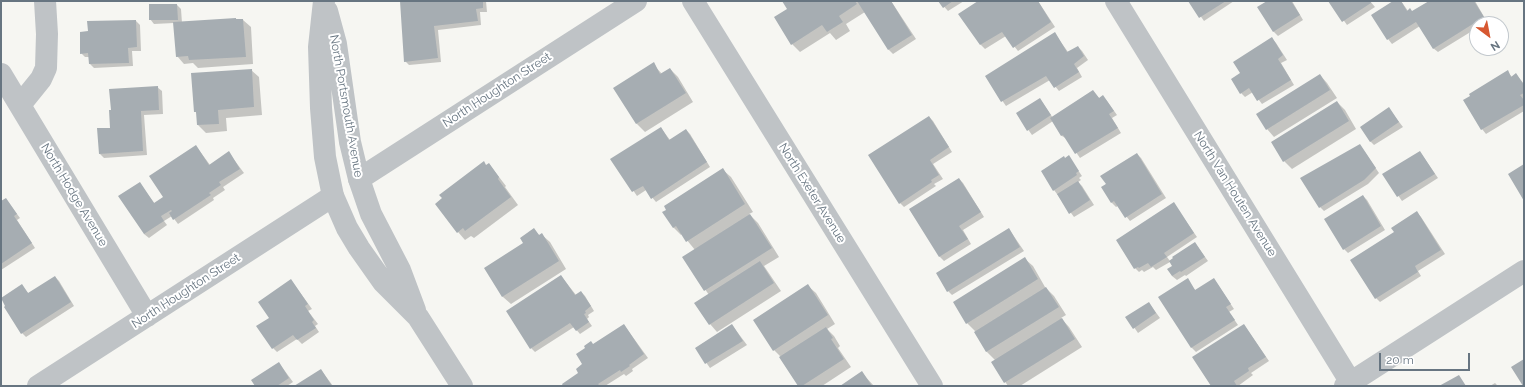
<!DOCTYPE html>
<html>
<head>
<meta charset="utf-8">
<style>
	body { margin:0 }
	#map { position:relative; width:1525px; height:387px; overflow:hidden; background:#f6f6f2; font-family:Raleway,sans-serif }
	canvas { display:block }
	.frame { position:absolute; inset:0; border:2px solid #677581; pointer-events:none }
	.north { position:absolute; left:1469px; top:16px; width:40px; height:40px; box-sizing:border-box; background:#fff; border:1px solid #c2c8cd; border-radius:50%; rotate:148deg; font-size:11px; font-weight:700; line-height:16px; text-align:center; color:#677581 }
	.north::after { content:''; display:block; margin:auto; width:14px; height:18px; background:#d75831; clip-path:polygon(50% 0,100% 100%,50% 72%,0 100%) }
	.scale { position:absolute; left:1379px; top:353px; width:91px; height:18px; box-sizing:border-box; border:2px solid #677581; border-top:0; padding-left:5px; font-size:12px; line-height:14px; white-space:nowrap; color:#677581; -webkit-text-stroke:3px #fff; paint-order:stroke }
</style>
</head>
<body>
<div id="map">
<canvas width="1525" height="387"></canvas>
<div class="frame"></div>
<div class="north">N</div>
<div class="scale">20 m</div>
</div>
<script>
const c = document.querySelector('canvas').getContext('2d');
c.lineJoin = 'round';
function paint(path, color) {
  c.fillStyle = color;
  c.fill(path, 'evenodd');
}
function toPath(rows) {
  const path = new Path2D();
  for (const r of rows) {
    path.moveTo(r[0], r[1]);
    for (let i = 2; i < r.length; i += 2) path.lineTo(r[i], r[i + 1]);
  }
  return path;
}
function strokePath(path, color, width, dash) {
  c.strokeStyle = color;
  c.lineWidth = width;
  c.lineCap = dash ? 'butt' : 'round';
  c.setLineDash(dash || []);
  c.stroke(path);
}
function drawText(font, color, halo, rows, align = 'center') {
  c.font = font + ' Raleway,sans-serif';
  c.lineWidth = 4;
  c.setLineDash([]);
  c.textBaseline = 'middle';
  c.strokeStyle = halo;
  c.fillStyle = color;
  for (const [text, x, y, turn = 0] of rows) {
    c.save();
    c.translate(x, y);
    c.rotate((+turn || 0) * Math.PI / 180);
    c.textAlign = isNaN(turn) ? turn : align;
    if (halo) c.strokeText(text, 0, 0);
    c.fillText(text, 0, 0);
    c.restore();
  }
}
const shadow = toPath([
	[401,1,486,1,487,12,480,12,481,25,438,30,441,62,409,65,405,61],
	[783,1,891,1,916,39,893,54,889,50,865,12,846,24,850,31,836,40,830,33,800,52,792,44,788,9],
	[939,1,964,1,948,11],
	[979,1,1038,1,1055,27,1018,51,1006,36,985,49,981,45],
	[1190,1,1234,1,1204,21],
	[1269,1,1292,1,1303,20,1278,36,1274,32,1259,7],
	[1330,1,1370,1,1375,7,1347,25],
	[1395,1,1401,1,1408,11,1413,12,1431,1,1475,1,1487,22,1483,24,1477,24,1477,28,1438,52,1433,48,1420,26,1392,44,1388,39],
	[177,5,181,9,182,23,243,20,251,27,253,64,198,68,193,63,184,64,177,56,174,23,154,24,150,19],
	[136,21,140,25,141,51,132,51,133,66,94,68,90,64,90,57,85,57,81,53],
	[1055,34,1068,52,1078,47,1082,51,1088,60,1077,68,1082,77,1059,91,1050,80,1006,106,986,77],
	[1272,39,1276,43,1287,60,1281,63,1294,85,1262,104,1253,92,1245,97,1241,93,1241,73],
	[653,64,662,74,670,69,678,77,693,102,645,132,637,124,615,88],
	[251,70,259,77,262,115,226,118,227,131,206,133,198,125,197,114,195,111],
	[1508,72,1512,77,1516,74,1524,84,1524,111,1486,134,1482,129],
	[1320,75,1327,83,1337,98,1274,137,1267,129],
	[157,87,162,91,163,114,144,115,147,155,104,158,100,154,111,128],
	[1093,91,1100,99,1103,97,1107,101,1117,115,1112,118,1121,133,1080,158,1067,139,1062,136,1053,121,1032,135,1017,114,1040,99,1053,118],
	[1337,102,1345,110,1356,129,1292,169,1284,161],
	[1389,109,1403,127,1374,145,1370,141],
	[929,117,933,121,952,152,933,164,943,179,934,184,936,186,904,207,900,203],
	[661,128,670,140,686,130,690,134,710,167,656,202,646,190,637,196,612,159],
	[1360,145,1379,173,1368,184,1324,211,1320,207],
	[196,146,210,165,229,153,244,173,223,187,225,190,213,198,214,200,178,224,172,216,164,221,167,225,149,238,144,234,140,184,155,204,165,198],
	[1420,152,1438,178,1402,201,1384,175],
	[1137,154,1141,158,1166,198,1130,221,1118,206,1116,207,1112,203,1103,187],
	[1069,157,1082,176,1079,178,1081,180,1078,182,1082,186,1094,205,1074,217,1054,190,1066,159],
	[489,164,506,186,505,187,518,205,474,238,471,236,465,240,458,232,443,199],
	[723,170,731,177,753,212,749,214,758,223,779,257,764,266,781,291,717,332,710,324,709,295,683,257,695,250,682,234,681,235,673,227],
	[959,179,963,183,984,217,963,230,971,244,944,261,940,257,910,210],
	[1363,196,1367,200,1385,230,1348,253,1344,249],
	[6,199,20,218,17,220,35,248,1,270,1,203],
	[1174,204,1197,237,1167,257,1170,261,1195,243,1208,261,1186,276,1185,275,1177,280,1172,276,1173,266,1170,262,1156,270,1153,267,1144,272,1142,270,1139,272,1135,268],
	[1417,213,1421,217,1445,254,1418,271,1421,276,1380,302,1376,298,1395,233],
	[1009,229,1024,251,952,295,948,291],
	[534,230,540,236,542,235,550,242,566,269,511,304,503,297,486,268,525,243],
	[1025,259,1033,266,1045,287,1054,296,1066,315,1061,318,1069,327,1082,347,1020,386,1008,386,992,362,995,360,986,351,976,332,967,323],
	[561,276,576,295,581,292,585,296,594,311,588,315,589,317,587,319,592,326,580,334,574,327,535,352,531,348],
	[55,277,59,281,74,306,26,337,22,333,22,286,29,294],
	[1214,279,1234,309,1229,312,1238,325,1196,352,1192,348,1160,297,1187,280,1196,291],
	[291,280,312,309,308,311,318,324,315,326,319,332,302,344,297,339,277,352,273,348,271,318],
	[808,286,816,293,835,324,827,329,834,336,840,346,838,348,851,367,822,386,799,386,781,357,774,350,755,320],
	[1149,303,1160,318,1138,333,1127,317],
	[624,325,648,358,632,369,633,371,626,376,624,374,605,386,564,386,580,374,593,345],
	[732,325,747,345,710,368,696,348],
	[1244,325,1269,361,1251,373,1253,375,1238,386,1212,386],
	[279,363,293,382,287,386,256,386],
	[321,370,333,386,296,386],
	[862,373,874,386,842,386],
	[1495,383,1498,386,1490,386]
]);
const building = toPath([
	[400,1,483,1,483,8,476,9,478,21,434,26,438,58,404,62],
	[782,1,855,1,857,4,839,16,843,22,827,32,822,25,791,45,774,17,787,9],
	[857,1,891,1,912,35,888,50],
	[938,1,953,1,943,8],
	[978,1,1038,1,1051,22,1013,48,1002,32,980,45,958,14],
	[1188,1,1226,1,1199,18],
	[1267,1,1291,1,1300,15,1273,32,1257,7],
	[1328,1,1370,1,1371,3,1342,22],
	[1393,1,1401,1,1407,11,1410,8,1412,11,1429,1,1474,1,1484,17,1433,49,1416,22,1387,40,1371,15],
	[149,4,177,4,178,20,149,20],
	[236,18,236,19,243,19,246,57,189,60,188,56,176,57,173,22],
	[136,20,137,47,128,48,129,63,89,64,88,53,80,54,80,32,88,31,87,21],
	[1055,32,1067,52,1078,46,1084,56,1074,64,1079,72,1054,88,1046,76,1001,102,985,76],
	[1272,37,1283,55,1278,59,1291,80,1257,101,1249,88,1240,94,1231,79,1240,73,1233,62],
	[654,62,660,74,670,68,686,93,636,124,613,88],
	[252,69,254,107,218,110,219,124,197,125,196,112,194,112,191,73],
	[1508,70,1511,77,1516,73,1524,85,1524,93,1520,95,1524,100,1524,105,1481,130,1463,100,1470,96,1469,94],
	[1320,74,1330,90,1266,130,1256,114],
	[158,86,159,110,141,111,143,151,99,154,97,128,110,128,109,110,111,110,109,89],
	[1093,90,1099,98,1103,95,1114,111,1109,114,1118,128,1075,154,1063,135,1061,136,1050,118],
	[1040,98,1051,115,1027,131,1016,113],
	[1337,101,1349,121,1283,162,1271,142],
	[1389,107,1399,122,1370,142,1360,127],
	[929,116,949,147,930,160,939,175,931,180,932,182,899,204,868,155],
	[661,127,669,140,686,129,707,162,651,199,643,186,632,192,610,159],
	[1360,144,1376,168,1364,180,1319,208,1300,178],
	[196,145,209,165,229,151,240,169,219,182,221,185,209,193,211,195,173,220,169,213,172,211,171,210,161,216,164,221,144,234,118,196,140,182,154,203,163,197,149,176],
	[1420,151,1435,174,1397,197,1382,174],
	[1137,153,1162,194,1125,218,1114,201,1111,203,1101,187,1106,184,1100,176],
	[1069,155,1079,171,1076,173,1077,175,1053,191,1041,171,1064,156,1065,158],
	[484,161,486,165,489,163,499,177,498,179,511,197,465,231,463,228,457,233,435,204,442,198,439,195],
	[1524,164,1524,201,1508,174],
	[723,168,745,204,686,242,676,226,673,228,662,212,666,210,664,206],
	[959,178,981,212,959,226,968,239,939,257,909,209],
	[1078,181,1090,200,1069,214,1057,194],
	[1363,195,1381,226,1343,250,1324,219],
	[6,198,17,214,14,216,32,243,1,264,1,201],
	[1174,202,1194,233,1164,253,1167,257,1151,267,1148,263,1139,268,1138,267,1134,269,1116,240],
	[1417,211,1441,250,1415,266,1418,272,1375,299,1350,260,1394,232,1391,228],
	[750,214,772,248,704,291,682,257],
	[534,228,539,235,542,233,559,261,502,297,484,268,523,243,520,238],
	[1009,228,1020,247,947,292,936,273],
	[1195,242,1205,257,1181,272,1180,271,1172,276,1167,269,1172,266,1169,261,1173,258,1172,257],
	[1025,257,1038,279,966,324,953,302],
	[760,261,774,283,709,325,694,303],
	[561,275,575,295,581,291,591,306,585,311,586,313,584,314,589,322,576,331,570,323,530,349,506,311],
	[55,276,71,302,21,334,4,307,5,306,1,298,22,284,28,293],
	[1188,278,1195,290,1214,278,1231,304,1226,307,1235,320,1191,348,1158,297],
	[291,279,308,304,305,306,314,320,312,322,316,328,297,340,293,335,272,349,256,326,269,318,258,302],
	[808,284,828,315,773,351,753,320],
	[1046,287,1059,307,986,352,974,332],
	[1149,302,1156,313,1133,329,1125,317],
	[1062,318,1075,339,1004,383,991,362],
	[624,324,644,354,629,365,630,366,621,372,620,370,598,384,600,386,563,386,562,384,578,373,576,369,582,364,576,354,585,348,584,346,591,341,593,344],
	[732,324,743,341,705,364,695,348],
	[1244,324,1266,357,1248,368,1249,371,1234,381,1237,386,1211,386,1192,357],
	[826,327,833,338,831,339,844,359,802,386,798,386,779,357],
	[1524,359,1524,386,1523,386,1511,367],
	[279,362,289,378,277,386,255,386,251,380],
	[321,369,332,386,294,386],
	[862,371,872,386,840,386],
	[1459,375,1466,386,1439,386]
]);
const minor = toPath([
	[693,1,932,386],
	[1116,1,1353,386],
	[1,74,147,316],
	[20,105,41,79,46,68,47,34,45,1],
	[359,179,636,1],
	[38,386,333,196],
	[1345,386,1524,271]
]);
const tertiary = toPath([
	[324,1,319,47,321,108,325,157,333,196,347,228,359,248,383,282,418,317,462,386],
	[327,11,336,44,350,142,359,179,371,214,400,270,415,310]
]);
const streetNames = [
	["North Houghton Street",497,90,-33],
	["North Portsmouth Avenue",346,106,80],
	["North Exeter Avenue",812,193,58],
	["North Van Houten Avenue",1235,194,58],
	["North Hodge Avenue",74,195,59],
	["North Houghton Street",186,291,-33]
];
paint(shadow, '#0003');
paint(building, '#a6adb2');
strokePath(minor, '#bfc3c6', 22);
strokePath(tertiary, '#bfc3c6', 22);
drawText('12px', '#677581', '#fff', streetNames);
</script>
</body>
</html>
